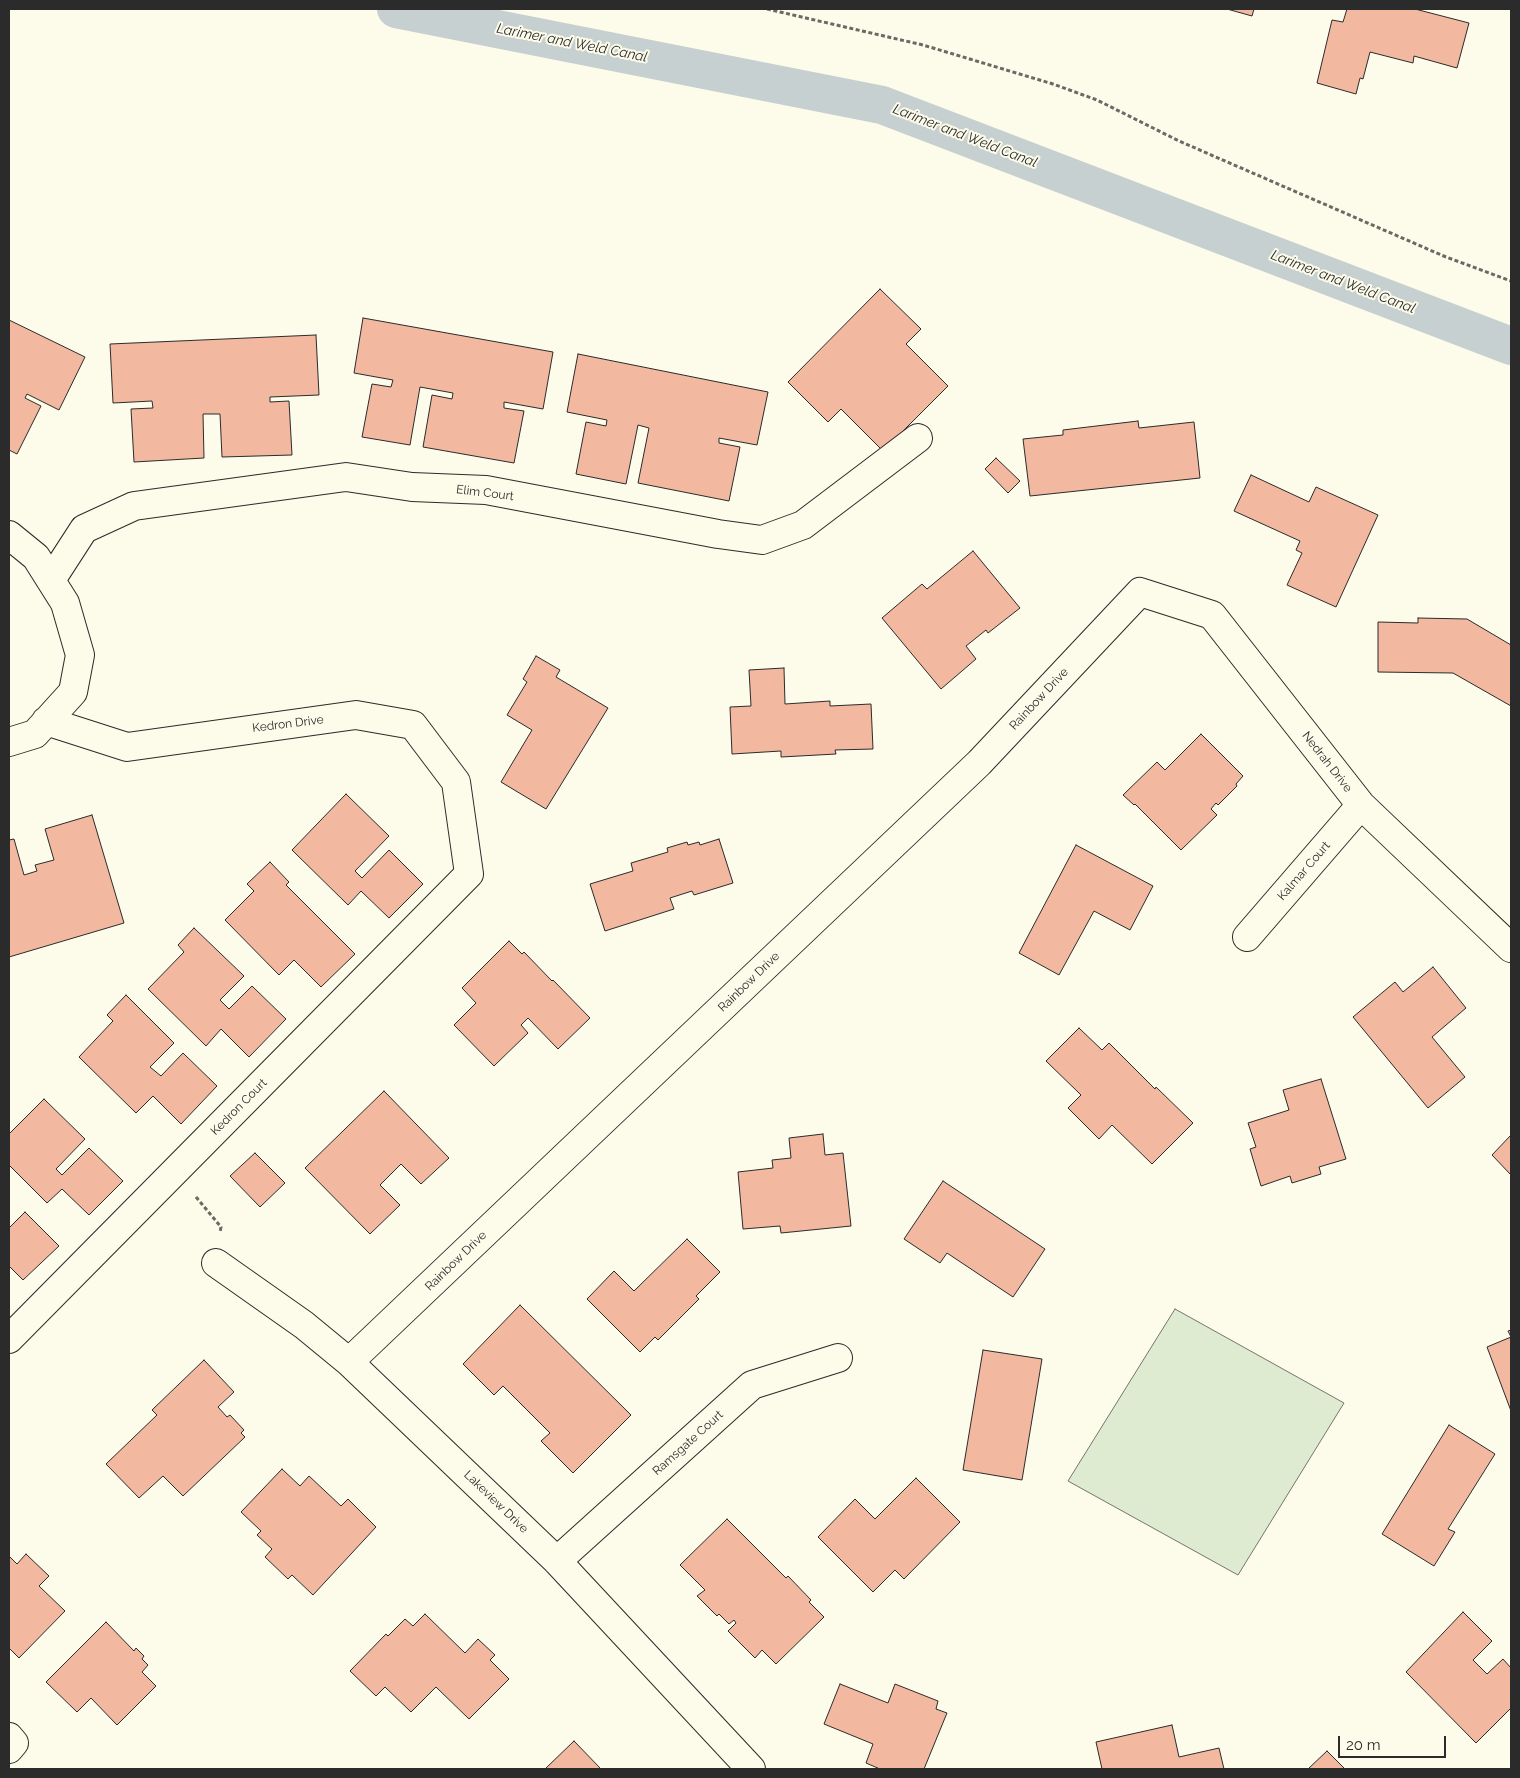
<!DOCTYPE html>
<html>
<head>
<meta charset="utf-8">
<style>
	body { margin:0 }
	#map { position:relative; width:1520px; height:1778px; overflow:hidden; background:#fdfbea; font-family:Raleway,sans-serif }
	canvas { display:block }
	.frame { position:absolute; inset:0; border:10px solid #2b2b2b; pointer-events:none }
	.scale { position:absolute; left:1338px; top:1736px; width:108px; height:22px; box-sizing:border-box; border:2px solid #2b2b2b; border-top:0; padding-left:6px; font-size:15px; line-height:18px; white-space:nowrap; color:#2b2b2b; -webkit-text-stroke:4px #fdfbea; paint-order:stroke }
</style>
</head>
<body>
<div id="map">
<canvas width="1520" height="1778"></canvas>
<div class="frame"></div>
<div class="scale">20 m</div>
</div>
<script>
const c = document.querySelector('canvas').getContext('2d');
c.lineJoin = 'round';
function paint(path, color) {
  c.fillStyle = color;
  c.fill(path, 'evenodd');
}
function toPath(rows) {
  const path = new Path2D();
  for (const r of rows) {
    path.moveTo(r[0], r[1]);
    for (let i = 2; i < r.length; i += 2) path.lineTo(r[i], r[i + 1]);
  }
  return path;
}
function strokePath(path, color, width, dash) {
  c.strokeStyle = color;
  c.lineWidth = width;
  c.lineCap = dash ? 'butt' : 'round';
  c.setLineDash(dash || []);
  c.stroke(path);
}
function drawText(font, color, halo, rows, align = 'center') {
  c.font = font + ' Raleway,sans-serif';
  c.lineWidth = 4;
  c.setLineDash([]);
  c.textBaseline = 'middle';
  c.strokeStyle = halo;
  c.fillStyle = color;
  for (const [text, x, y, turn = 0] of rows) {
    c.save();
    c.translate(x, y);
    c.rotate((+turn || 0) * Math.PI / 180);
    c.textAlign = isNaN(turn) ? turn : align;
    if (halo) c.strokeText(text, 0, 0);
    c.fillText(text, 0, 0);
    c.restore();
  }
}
const green = toPath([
	[1175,1309,1344,1403,1238,1575,1068,1481,1175,1309]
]);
const canal = toPath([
	[396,9,882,105,1511,346]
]);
const building = toPath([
	[1227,9,1254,9,1252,16,1227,9],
	[1347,9,1415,9,1469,23,1457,68,1414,56,1413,63,1370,52,1363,79,1360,78,1356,94,1317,83,1332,20,1343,22,1347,9],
	[880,289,921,329,906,344,948,386,883,451,841,409,828,422,788,382,880,289],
	[363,318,553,352,543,409,504,402,504,408,524,411,514,463,423,447,432,395,452,399,453,393,420,387,410,445,362,437,372,384,391,387,393,380,354,373,363,318],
	[9,320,85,357,59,410,27,394,25,398,41,406,17,454,9,450,9,320],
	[316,335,319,395,270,397,270,402,289,401,292,455,222,457,220,414,203,414,204,458,134,462,131,409,153,408,152,401,113,403,110,344,316,335],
	[578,354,768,392,757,445,719,438,719,443,740,447,729,501,638,483,649,428,638,425,626,484,576,474,586,422,606,426,607,420,567,412,578,354],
	[1138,421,1139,428,1194,422,1200,478,1030,496,1023,439,1063,435,1063,430,1138,421],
	[996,458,1020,481,1008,493,985,469,996,458],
	[1251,475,1309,502,1316,487,1378,515,1336,607,1287,585,1302,553,1296,550,1300,541,1234,511,1251,475],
	[973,551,1020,608,988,633,986,630,966,646,976,659,941,689,882,618,922,584,927,589,973,551],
	[1418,618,1467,619,1511,645,1511,706,1453,673,1378,672,1378,622,1418,623,1418,618],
	[536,656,560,670,556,677,608,708,546,809,501,782,532,730,507,715,527,682,523,679,536,656],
	[784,668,785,704,830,701,830,706,871,704,873,749,835,750,836,754,781,757,781,751,732,754,730,707,751,706,749,670,784,668],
	[1201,734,1243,776,1236,784,1237,786,1218,805,1216,803,1211,809,1217,815,1181,850,1135,804,1134,805,1123,795,1157,762,1165,770,1201,734],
	[346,794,389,836,355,871,362,878,389,850,423,884,389,918,361,891,348,905,292,850,346,794],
	[92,815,124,923,9,957,9,840,14,839,24,875,37,871,35,865,54,860,45,829,92,815],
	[719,839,733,883,694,895,692,891,670,898,674,909,605,931,590,884,633,871,631,863,668,852,667,848,687,842,688,845,699,842,700,845,719,839],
	[1076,845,1153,886,1130,930,1094,911,1059,975,1019,953,1076,845],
	[270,862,289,882,286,885,355,954,321,987,294,960,279,975,225,920,254,891,247,884,270,862],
	[194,928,244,976,220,1000,229,1009,252,986,286,1019,249,1057,221,1029,206,1046,148,989,184,952,178,945,194,928],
	[509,941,522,954,524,952,552,981,553,980,590,1018,558,1049,528,1018,521,1025,528,1033,494,1066,454,1025,476,1003,462,988,509,941],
	[1433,967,1466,1008,1432,1037,1465,1077,1428,1108,1353,1017,1395,982,1403,992,1433,967],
	[126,995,174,1043,150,1067,161,1076,183,1053,217,1086,181,1124,153,1096,136,1113,79,1057,113,1021,107,1015,126,995],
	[1079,1028,1102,1050,1109,1043,1155,1089,1156,1087,1193,1123,1152,1164,1112,1125,1099,1139,1068,1108,1081,1095,1046,1061,1079,1028],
	[1321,1079,1346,1159,1319,1167,1321,1174,1292,1183,1290,1176,1261,1186,1250,1149,1256,1147,1248,1123,1289,1110,1283,1090,1321,1079],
	[384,1091,449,1158,421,1184,401,1164,380,1185,400,1205,370,1234,305,1168,384,1091],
	[44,1099,85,1139,56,1169,62,1175,89,1148,123,1181,89,1215,62,1189,47,1203,9,1165,9,1134,44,1099],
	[823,1134,825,1155,843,1153,851,1226,781,1233,780,1226,743,1229,738,1172,773,1168,772,1160,791,1158,789,1138,823,1134],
	[1511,1135,1511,1175,1492,1155,1511,1135],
	[255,1153,285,1183,260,1207,230,1176,255,1153],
	[943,1181,1045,1249,1013,1297,947,1253,940,1263,904,1239,943,1181],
	[25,1212,59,1246,23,1280,9,1266,9,1228,25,1212],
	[687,1239,720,1272,696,1296,699,1299,658,1340,655,1337,640,1352,587,1299,614,1271,634,1291,687,1239],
	[520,1305,631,1415,573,1473,541,1441,550,1433,503,1386,494,1395,463,1364,520,1305],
	[1511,1330,1511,1411,1487,1347,1511,1337,1508,1331,1511,1330],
	[983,1350,1042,1359,1022,1480,963,1470,983,1350],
	[204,1360,234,1392,218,1407,227,1417,230,1415,244,1430,241,1433,245,1437,183,1496,163,1476,139,1498,106,1464,157,1415,152,1410,204,1360],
	[1449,1425,1495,1454,1448,1529,1455,1532,1434,1566,1382,1534,1449,1425],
	[282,1469,300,1486,309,1476,341,1506,348,1499,376,1527,313,1595,292,1575,288,1579,265,1557,272,1549,257,1535,261,1531,241,1512,282,1469],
	[916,1478,960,1522,904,1579,895,1570,873,1592,818,1537,855,1499,875,1519,916,1478],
	[727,1519,786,1578,788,1576,811,1600,809,1602,824,1617,776,1664,762,1650,755,1658,728,1631,736,1623,734,1620,729,1624,719,1614,717,1616,697,1596,705,1590,680,1565,727,1519],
	[26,1554,49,1576,39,1586,65,1611,19,1658,9,1648,9,1556,17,1564,26,1554],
	[1463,1612,1492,1641,1473,1660,1487,1674,1503,1659,1511,1668,1511,1708,1476,1743,1406,1672,1463,1612],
	[425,1614,465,1653,478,1639,495,1655,490,1660,509,1679,469,1719,436,1687,411,1712,385,1687,376,1696,350,1671,386,1634,388,1636,405,1619,413,1626,425,1614],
	[106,1622,134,1651,136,1648,144,1656,142,1659,148,1665,142,1672,156,1686,117,1725,91,1698,77,1712,46,1682,106,1622],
	[840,1684,888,1703,895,1684,938,1701,936,1709,947,1713,924,1769,880,1769,866,1763,873,1744,824,1724,840,1684],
	[1172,1725,1179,1757,1219,1748,1224,1769,1102,1769,1096,1742,1172,1725],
	[574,1741,601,1769,545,1769,574,1741],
	[1327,1751,1345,1769,1308,1769,1327,1751]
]);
const path = toPath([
	[767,9,923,45,1053,84,1097,100,1179,141,1446,257,1511,281],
	[196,1197,221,1227,220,1232]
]);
const minor = toPath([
	[9,535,36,557,65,603,80,655,73,692,35,734,9,742],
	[51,580,84,529,134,506,346,477,412,487,486,490,718,534,762,540,803,525,918,438],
	[1247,937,1361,805],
	[216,1263,304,1325,349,1362,557,1561,751,1769],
	[9,1339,469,874,456,782,413,725,356,715,127,747,46,721],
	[349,1362,979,763,1140,592,1212,615,1361,805,1511,948],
	[557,1561,752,1385,838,1358],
	[9,1737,14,1743,9,1749]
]);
const streetNames = [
	["Elim Court",485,493,7],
	["Rainbow Drive",1039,699,-47],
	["Kedron Drive",288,724,-7],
	["Nedrah Drive",1327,762,52],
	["Kalmar Court",1304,871,-49],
	["Rainbow Drive",749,982,-44],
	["Kedron Court",239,1107,-45],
	["Rainbow Drive",456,1261,-44],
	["Ramsgate Court",688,1443,-42],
	["Lakeview Drive",496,1502,44]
];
const waterNames = [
	["Larimer and Weld Canal",572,43,11],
	["Larimer and Weld Canal",965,136,21],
	["Larimer and Weld Canal",1343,282,21]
];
paint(green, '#deebd1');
strokePath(green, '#74746e', 1);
strokePath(canal, '#c7d0d0', 38);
paint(building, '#f2b8a0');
strokePath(building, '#2b2b2b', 1);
strokePath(minor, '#2b2b2b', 30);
strokePath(path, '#6a6964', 3, [4, 2.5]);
strokePath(minor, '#fdfbea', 28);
drawText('12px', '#2b2b2b', '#fdfbea', streetNames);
drawText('italic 14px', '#2b2b2b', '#fdfbea', waterNames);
</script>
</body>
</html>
